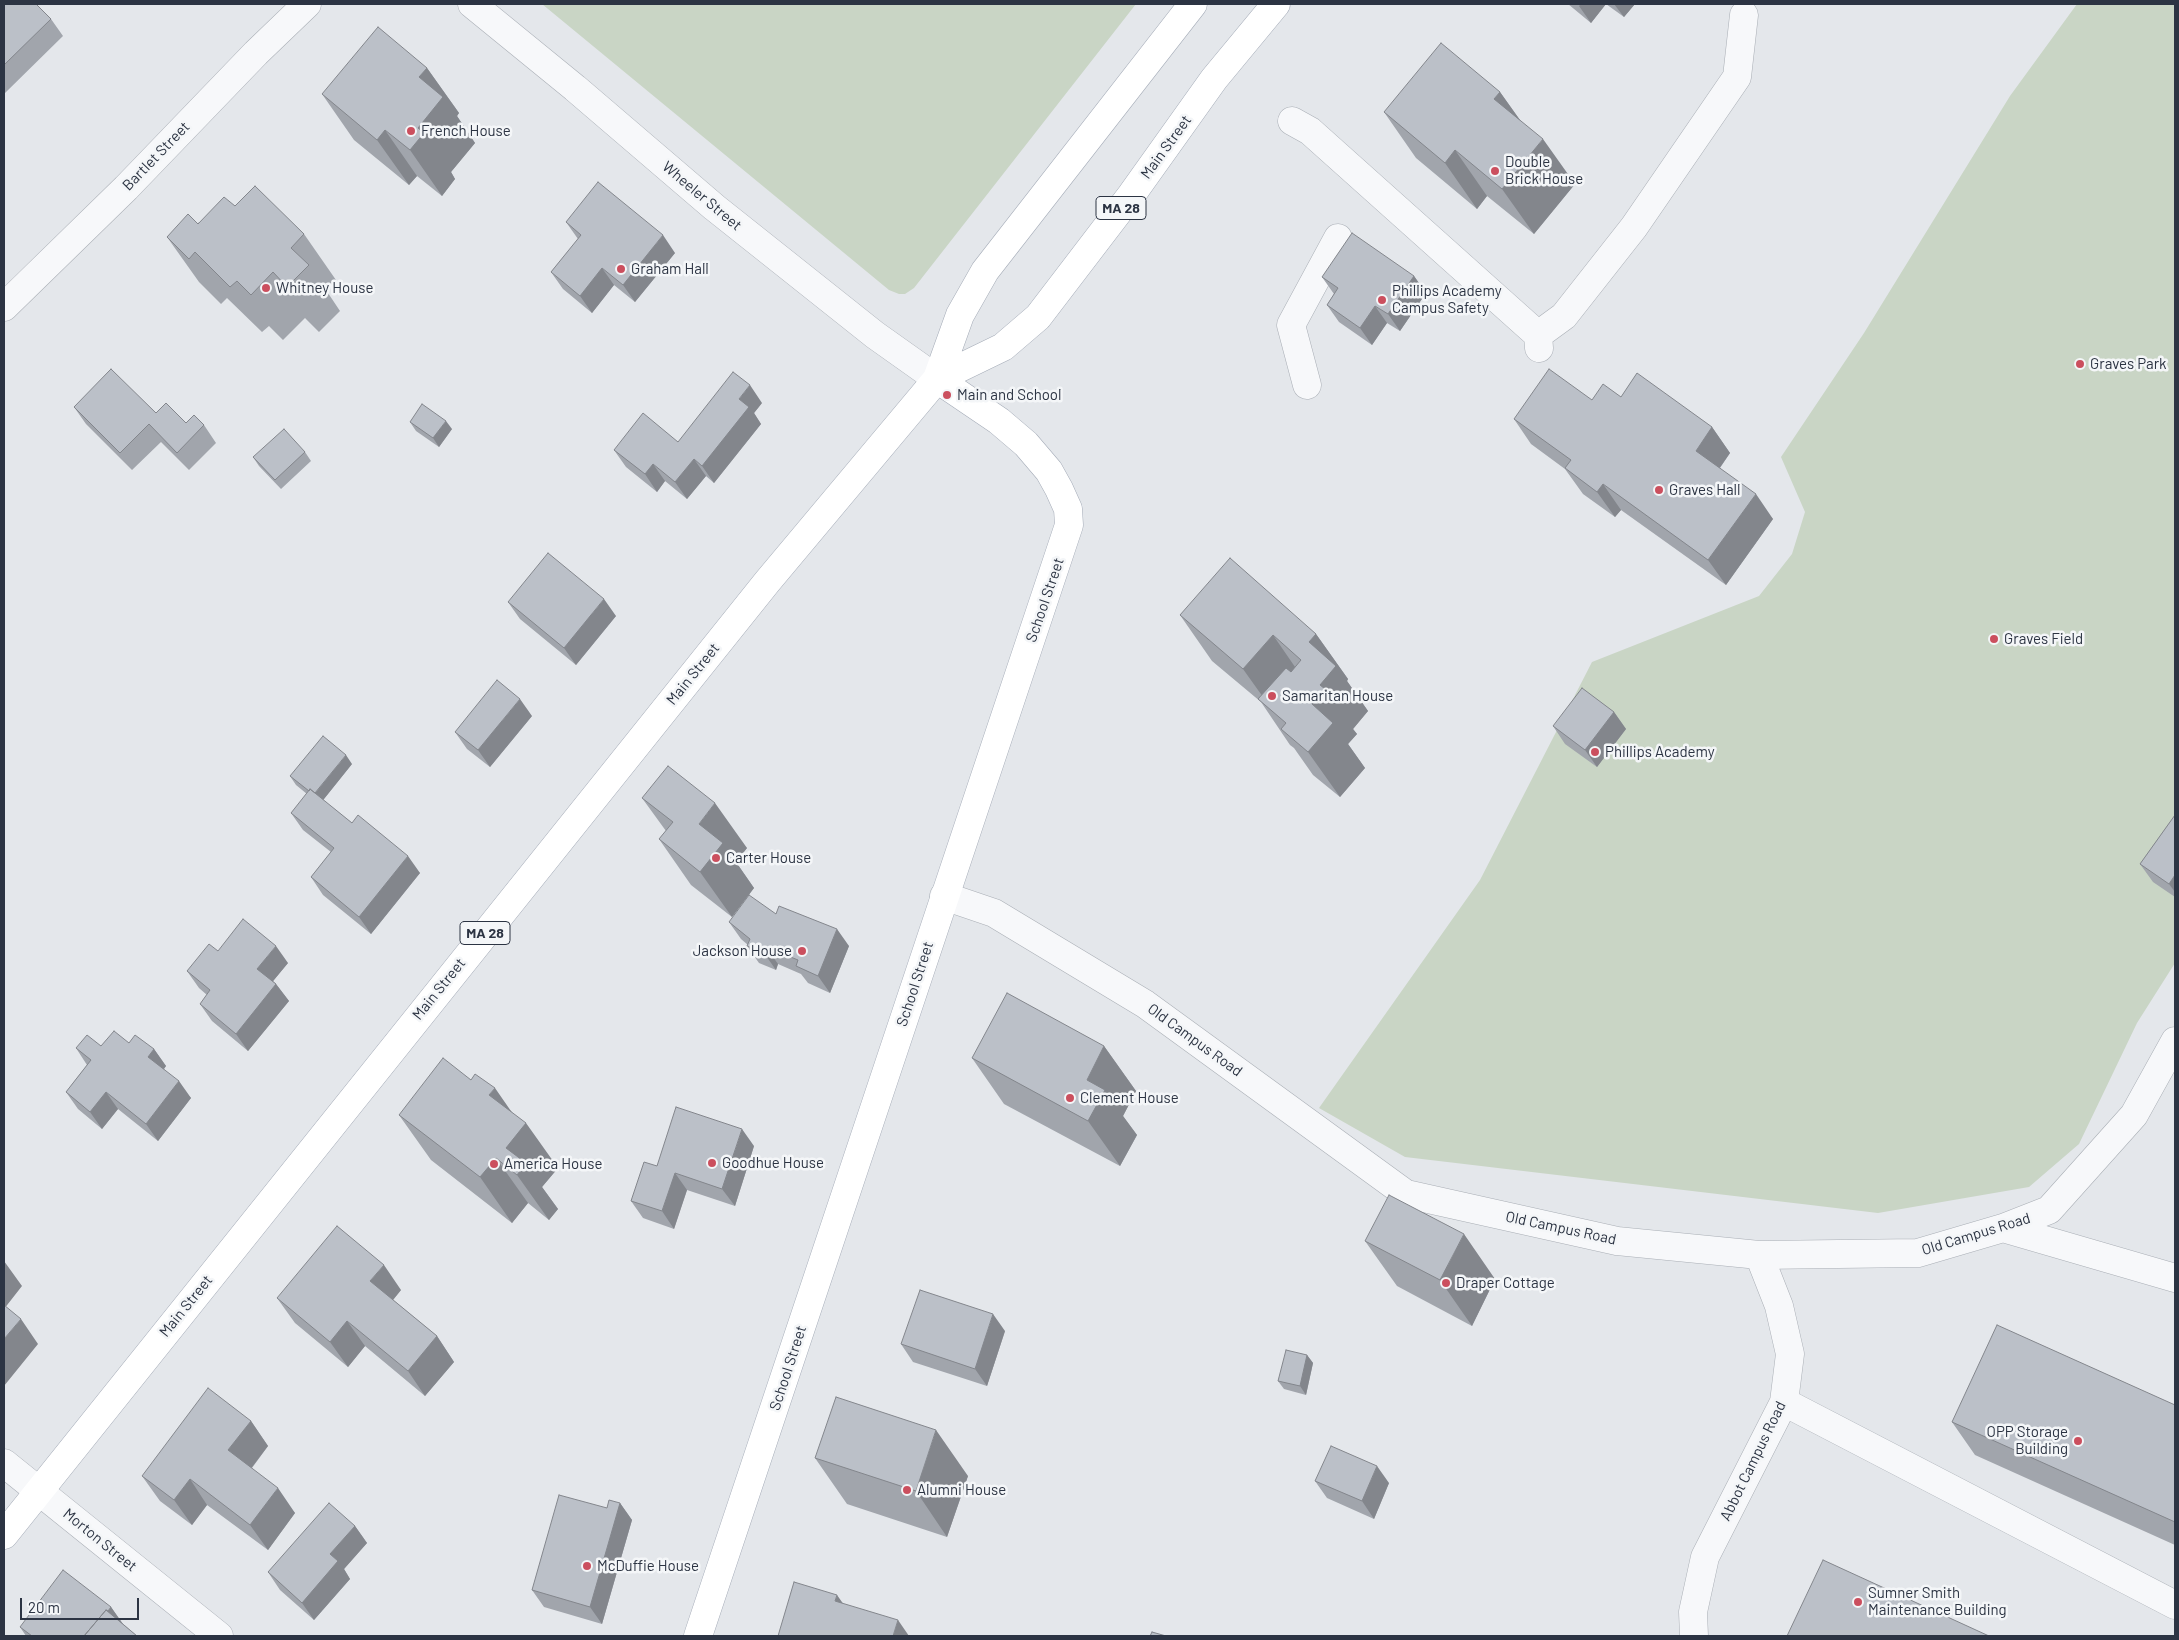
<!DOCTYPE html>
<html>
<head>
<meta charset="utf-8">
<style>
	body { margin:0 }
	#map { position:relative; width:2179px; height:1640px; overflow:hidden; background:#e4e7eb; font-family:Barlow,sans-serif }
	canvas { display:block }
	.frame { position:absolute; inset:0; border:5px solid #2c3443; pointer-events:none }
	.scale { position:absolute; left:20px; top:1598px; width:119px; height:22px; box-sizing:border-box; border:2px solid #2c3443; border-top:0; padding-left:6px; font-size:15px; line-height:18px; white-space:nowrap; color:#2c3443; -webkit-text-stroke:4px #f4f6f8; paint-order:stroke }
</style>
</head>
<body>
<div id="map">
<canvas width="2179" height="1640"></canvas>
<div class="frame"></div>
<div class="scale">20 m</div>
</div>
<script>
const c = document.querySelector('canvas').getContext('2d');
c.lineJoin = 'round';
function paint(path, color) {
  c.fillStyle = color;
  c.fill(path, 'evenodd');
}
function toPath(rows) {
  const path = new Path2D();
  for (const r of rows) {
    path.moveTo(r[0], r[1]);
    for (let i = 2; i < r.length; i += 2) path.lineTo(r[i], r[i + 1]);
  }
  return path;
}
function strokePath(path, color, width, dash) {
  c.strokeStyle = color;
  c.lineWidth = width;
  c.lineCap = dash ? 'butt' : 'round';
  c.setLineDash(dash || []);
  c.stroke(path);
}
function drawText(font, color, halo, rows, align = 'center') {
  c.font = font + ' Barlow,sans-serif';
  c.lineWidth = 5;
  c.setLineDash([]);
  c.textBaseline = 'middle';
  c.strokeStyle = halo;
  c.fillStyle = color;
  for (const [text, x, y, turn = 0] of rows) {
    c.save();
    c.translate(x, y);
    c.rotate((+turn || 0) * Math.PI / 180);
    c.textAlign = isNaN(turn) ? turn : align;
    if (halo) c.strokeText(text, 0, 0);
    c.fillText(text, 0, 0);
    c.restore();
  }
}
const green = toPath([
	[542,4,1136,4,914,288,905,294,899,294,889,290],
	[2077,4,2175,4,2175,963,2137,1023,2079,1144,2029,1187,1878,1213,1405,1157,1319,1108,1480,880,1592,662,1759,596,1792,554,1805,512,1781,457,1864,333,2010,96]
]);
const minor = toPath([
	[472,4,575,88,714,207,875,335,937,379],
	[1292,121,1310,131,1538,335],
	[4,307,126,188,256,53,307,4],
	[1539,348,1538,335,1564,316,1634,227,1737,77,1744,15],
	[1307,385,1291,325,1338,238],
	[944,896,994,913,1145,1004,1406,1194,1617,1241,1759,1255,1918,1253,2003,1228,2049,1210,2134,1115,2175,1041],
	[2003,1228,2175,1278],
	[1784,1402,2175,1605],
	[4,1463,219,1636],
	[1694,1636,1693,1612,1705,1557,1784,1402,1790,1354,1779,1306,1759,1255]
]);
const major = toPath([
	[937,379,1003,347,1038,317,1132,194,1214,79,1276,4],
	[4,1535,767,582,937,379,960,315,985,271,1193,4],
	[698,1636,1069,525,1068,509,1059,489,1049,471,1026,444,999,421,937,379]
]);
const wall = toPath([
	[4,4,51,19,63,36,4,94],
	[1568,4,1606,4,1591,23],
	[1606,4,1635,4,1624,17],
	[427,68,459,113,457,116,475,143,451,172,455,179,442,196,417,176,409,185,354,140,322,94],
	[1500,92,1520,120,1575,184,1534,234,1487,196,1477,209,1416,158,1384,112],
	[235,206,304,234,336,280,326,290,340,311,319,332,305,318,283,340,269,326,262,332,227,298,221,304,199,282,167,237],
	[566,222,675,253,635,302,614,285,592,313,563,289,551,272,578,239],
	[1414,276,1426,293,1400,331,1387,323,1372,345,1339,322,1327,305,1334,294,1322,277],
	[1621,397,1712,427,1730,453,1720,468,1773,519,1726,585,1621,510,1615,517,1583,494,1565,469,1531,444,1514,419,1592,400],
	[762,403,754,413,761,424,714,483,706,476,687,499,665,481,657,492,626,467,614,450,678,442],
	[74,407,156,413,186,423,204,425,216,443,189,470,161,442,132,470,86,424],
	[410,422,452,429,439,447,416,431],
	[305,452,311,461,281,489,259,466,253,457],
	[508,602,616,616,576,665,520,619],
	[1180,615,1316,634,1348,679,1347,681,1368,711,1353,729,1357,734,1348,744,1365,768,1340,797,1313,775,1294,748,1290,745,1261,702,1212,661],
	[1614,712,1626,729,1597,767,1565,744,1553,726],
	[532,716,490,767,467,749,455,732],
	[352,764,323,800,352,823,420,873,371,934,323,895,311,877,331,852,303,830,291,813,307,794,296,785,290,776],
	[642,798,747,848,736,862,754,888,732,917,691,885,659,839,666,831],
	[2175,815,2175,897,2153,882,2140,864],
	[776,914,849,946,830,993,808,983,801,974,778,964,776,970,759,963,747,946,748,945,741,939,729,922],
	[218,951,288,963,273,981,276,984,289,1001,248,1051,212,1021,200,1004,207,995,199,988,187,971],
	[129,1043,154,1049,166,1066,164,1069,191,1098,158,1141,118,1109,102,1129,78,1109,66,1092,87,1065,76,1048],
	[1104,1046,1136,1091,1123,1116,1137,1135,1120,1166,1004,1104,972,1058],
	[510,1110,558,1168,542,1187,558,1209,549,1220,528,1203,512,1223,431,1160,399,1115],
	[754,1146,735,1206,687,1190,674,1229,643,1218,631,1201,657,1166],
	[1365,1241,1495,1279,1472,1326,1397,1286],
	[401,1290,393,1300,437,1336,454,1362,425,1396,365,1346,348,1367,295,1323,277,1298],
	[1005,1331,987,1386,913,1362,901,1344],
	[1307,1355,1313,1363,1306,1395,1284,1389,1278,1381],
	[2175,1405,2175,1545,1975,1455,1952,1422],
	[251,1421,268,1446,252,1468,295,1513,268,1550,207,1505,192,1525,160,1501,142,1476],
	[815,1458,968,1476,947,1537,847,1504],
	[1315,1481,1389,1483,1374,1519,1327,1498],
	[620,1503,632,1520,602,1624,544,1607,532,1590],
	[355,1526,367,1543,344,1569,350,1579,314,1620,280,1590,268,1572],
	[111,1607,122,1623,137,1636,26,1636,20,1627]
]);
const shadedWall = toPath([
	[1581,4,1606,4,1591,23,1579,6],
	[1614,4,1635,4,1624,17],
	[427,68,459,113,457,116,475,143,451,172,455,179,442,196,410,150,419,77],
	[1500,92,1532,137,1494,99],
	[385,130,417,176,409,185,377,140],
	[1543,139,1575,184,1534,234,1502,189],
	[1455,150,1487,196,1477,209,1445,163],
	[663,235,675,253,635,302,623,285],
	[602,268,614,285,592,313,580,296],
	[1414,276,1426,293,1400,331,1388,314],
	[1375,306,1387,323,1372,345,1360,328],
	[750,385,762,403,754,413,761,424,714,483,702,466,739,399],
	[446,421,452,429,439,447,433,438],
	[1712,427,1730,453,1714,476,1696,451],
	[694,459,706,476,687,499,675,482],
	[653,464,665,481,657,492,645,474],
	[1603,484,1621,510,1615,517,1597,492],
	[1756,494,1773,519,1726,585,1708,560],
	[604,599,616,616,576,665,564,648],
	[1316,634,1348,679,1347,681,1368,711,1353,729,1357,734,1348,744,1365,768,1340,797,1308,752,1312,704,1309,642],
	[1273,635,1304,680,1273,711,1243,669],
	[520,699,532,716,490,767,478,750],
	[1614,712,1626,729,1597,767,1585,750],
	[346,755,352,764,320,804,314,795],
	[715,803,747,848,736,862,754,888,732,917,700,872,699,824],
	[408,856,420,873,371,934,359,917],
	[2175,875,2175,892,2169,884],
	[837,929,849,946,830,993,818,976],
	[276,946,288,963,269,986,257,969],
	[766,947,778,964,776,970,764,953],
	[276,984,289,1001,248,1051,236,1034],
	[1104,1046,1136,1091,1123,1116,1137,1135,1120,1166,1088,1121,1087,1080],
	[154,1049,166,1066,160,1074,148,1057],
	[179,1081,191,1098,158,1141,146,1124],
	[495,1088,522,1127,526,1123,558,1168,542,1187,558,1209,549,1220,517,1175,506,1148,489,1095],
	[106,1092,118,1109,102,1129,90,1112],
	[742,1129,754,1146,735,1206,722,1189],
	[496,1158,528,1203,512,1223,480,1177],
	[675,1173,687,1190,674,1229,662,1211],
	[1464,1234,1495,1279,1472,1326,1440,1280],
	[4,1261,22,1286,4,1309],
	[384,1265,401,1290,388,1306,370,1281],
	[993,1314,1005,1331,987,1386,975,1369],
	[21,1319,38,1344,4,1386,4,1339],
	[347,1321,365,1346,348,1367,330,1342],
	[437,1336,454,1362,425,1396,408,1371],
	[1307,1355,1313,1363,1306,1395,1300,1386],
	[251,1421,268,1446,246,1475,228,1450],
	[936,1430,968,1476,947,1537,916,1491],
	[1377,1466,1389,1483,1374,1519,1362,1501],
	[190,1479,207,1505,192,1525,174,1500],
	[278,1488,295,1513,268,1550,250,1525],
	[620,1503,632,1520,602,1624,590,1607],
	[355,1526,367,1543,344,1569,350,1579,314,1620,302,1603,330,1554],
	[837,1595,866,1636,835,1601],
	[111,1607,123,1624,88,1636],
	[898,1620,909,1636,893,1636]
]);
const building = toPath([
	[4,4,36,4,51,19,4,65,4,4],
	[378,27,427,68,419,77,443,97,418,128,424,133,410,150,385,130,377,140,322,94,378,27],
	[1441,43,1500,92,1494,99,1543,139,1502,189,1455,150,1445,163,1384,112,1441,43],
	[598,182,663,235,623,285,602,268,580,296,551,272,581,235,566,222,598,182],
	[255,186,304,234,291,248,309,265,287,287,273,272,251,295,237,281,230,287,195,252,189,259,167,237,188,214,198,224,224,197,235,206,255,186],
	[1352,233,1414,276,1388,314,1375,306,1360,328,1327,305,1338,288,1322,277,1352,233],
	[111,369,156,413,166,403,186,423,194,415,204,425,177,453,149,424,120,453,74,407,111,369],
	[1549,369,1592,400,1603,384,1621,397,1637,373,1712,427,1696,451,1756,494,1708,560,1603,484,1597,492,1565,468,1571,460,1514,419,1549,369],
	[733,372,750,385,739,399,749,407,702,466,694,459,675,482,653,464,645,474,614,450,643,413,678,442,733,372],
	[422,404,446,421,433,438,410,422,422,404],
	[284,429,305,452,275,480,253,457,284,429],
	[548,553,604,599,564,648,508,602,548,553],
	[1230,558,1316,634,1309,642,1336,666,1320,685,1325,689,1312,704,1333,723,1308,752,1281,729,1286,723,1258,699,1286,668,1291,672,1301,660,1273,635,1243,669,1180,615,1230,558],
	[497,680,520,699,478,750,455,732,497,680],
	[1582,688,1614,712,1585,750,1553,726,1582,688],
	[323,736,346,755,315,793,310,789,309,791,290,776,323,736],
	[668,766,715,803,699,824,723,843,700,872,659,839,673,822,642,798,668,766],
	[310,789,352,823,358,815,408,856,359,917,311,877,334,848,291,813,310,789],
	[2175,815,2175,875,2169,884,2140,864,2175,815],
	[749,895,776,914,779,906,837,929,818,976,796,966,798,960,766,947,764,953,747,946,750,939,729,922,749,895],
	[243,919,276,946,257,969,276,984,236,1034,200,1004,210,990,187,971,209,944,218,951,243,919],
	[1007,993,1104,1046,1087,1080,1105,1090,1088,1121,972,1058,1007,993],
	[114,1031,129,1043,135,1035,154,1049,148,1057,179,1081,146,1124,106,1092,90,1112,66,1092,91,1060,76,1048,87,1035,101,1046,114,1031],
	[443,1058,471,1080,475,1074,495,1088,489,1095,526,1123,506,1148,526,1163,517,1175,496,1158,480,1177,399,1115,443,1058],
	[676,1107,742,1129,722,1189,675,1173,662,1211,631,1201,644,1162,657,1166,676,1107],
	[1389,1195,1464,1234,1440,1280,1365,1241,1389,1195],
	[337,1226,384,1265,370,1281,437,1336,408,1371,347,1321,330,1342,277,1298,337,1226],
	[920,1290,993,1314,975,1369,901,1344,920,1290],
	[4,1305,21,1319,4,1339,4,1305],
	[1997,1325,2175,1405,2175,1522,1952,1422,1997,1325],
	[1286,1350,1307,1355,1300,1386,1278,1381,1286,1350],
	[208,1388,251,1421,228,1450,278,1488,250,1525,190,1479,174,1500,142,1476,208,1388],
	[836,1397,936,1430,916,1491,815,1458,836,1397],
	[1331,1446,1377,1466,1362,1501,1315,1481,1331,1446],
	[559,1495,607,1508,609,1500,620,1503,590,1607,532,1590,559,1495],
	[329,1503,355,1526,330,1554,338,1561,302,1603,268,1572,329,1503],
	[1823,1560,1989,1636,1787,1636,1823,1560],
	[63,1570,111,1607,108,1611,106,1610,84,1636,32,1636,20,1627,63,1570],
	[794,1582,837,1595,835,1601,898,1620,893,1636,778,1636,794,1582],
	[106,1610,137,1636,84,1636,106,1610],
	[1152,1632,1166,1636,1150,1636,1152,1632]
]);
const markers = [
	[411,131,5,"#cb4f5e"],
	[1495,171,5,"#cb4f5e"],
	[621,269,5,"#cb4f5e"],
	[266,288,5,"#cb4f5e"],
	[1382,300,5,"#cb4f5e"],
	[2080,364,5,"#cb4f5e"],
	[947,395,5,"#cb4f5e"],
	[1659,490,5,"#cb4f5e"],
	[1994,639,5,"#cb4f5e"],
	[1272,696,5,"#cb4f5e"],
	[1595,752,5,"#cb4f5e"],
	[716,858,5,"#cb4f5e"],
	[802,951,5,"#cb4f5e"],
	[1070,1098,5,"#cb4f5e"],
	[712,1163,5,"#cb4f5e"],
	[494,1164,5,"#cb4f5e"],
	[1446,1283,5,"#cb4f5e"],
	[2078,1441,5,"#cb4f5e"],
	[907,1490,5,"#cb4f5e"],
	[587,1566,5,"#cb4f5e"],
	[1858,1602,5,"#cb4f5e"]
];
const shields = [
	[1121,208,50],
	[485,933,50]
];
const shieldNames = [
	["MA 28",1121,208],
	["MA 28",485,933]
];
const poiNames = [
	["French House",421,131],
	["Double",1505,162],
	["Brick House",1505,179],
	["Graham Hall",631,269],
	["Whitney House",276,288],
	["Phillips Academy",1392,291],
	["Campus Safety",1392,308],
	["Graves Park",2090,364],
	["Main and School",957,395],
	["Graves Hall",1669,490],
	["Graves Field",2004,639],
	["Samaritan House",1282,696],
	["Phillips Academy",1605,752],
	["Carter House",726,858],
	["Jackson House",792,951,"right"],
	["Clement House",1080,1098],
	["Goodhue House",722,1163],
	["America House",504,1164],
	["Draper Cottage",1456,1283],
	["OPP Storage",2068,1432,"right"],
	["Building",2068,1449,"right"],
	["Alumni House",917,1490],
	["McDuffie House",597,1566],
	["Sumner Smith",1868,1593],
	["Maintenance Building",1868,1610]
];
const streetNames = [
	["Main Street",1166,147,-54],
	["Bartlet Street",156,156,-46],
	["Wheeler Street",702,196,40],
	["School Street",1045,600,-71],
	["Main Street",693,674,-51],
	["School Street",915,984,-72],
	["Main Street",439,989,-51],
	["Old Campus Road",1195,1040,36],
	["Old Campus Road",1561,1228,12],
	["Old Campus Road",1976,1234,-17],
	["Main Street",186,1306,-51],
	["School Street",788,1368,-72],
	["Abbot Campus Road",1753,1461,-64],
	["Morton Street",100,1540,39]
];
paint(green, '#c9d5c5');
strokePath(minor, '#a9aeb5', 29);
strokePath(major, '#a4abb7', 29);
strokePath(minor, '#f7f8fa', 28);
strokePath(major, '#fff', 28);
paint(wall, '#a1a5ac');
paint(shadedWall, '#83868c');
paint(building, '#bbc0c8');
strokePath(building, '#83868c', 1);
for (const [x, y, r, color] of markers) {
  const dot = new Path2D();
  dot.arc(x, y, r, 0, 2 * Math.PI);
  c.fillStyle = color;
  c.fill(dot);
  strokePath(dot, '#f4f6f8', 2);
}
for (const [x, y, w] of shields) {
  const box = new Path2D();
  box.roundRect(x - w / 2, y - 11.5, w, 23, 4);
  c.fillStyle = '#f4f6f8';
  c.fill(box);
  strokePath(box, '#2c3443', 1);
}
drawText('bold 14px', '#2c3443', null, shieldNames);
drawText('15px', '#2c3443', '#f4f6f8', poiNames, 'left');
drawText('15px', '#2c3443', '#f4f6f8', streetNames);
</script>
</body>
</html>
